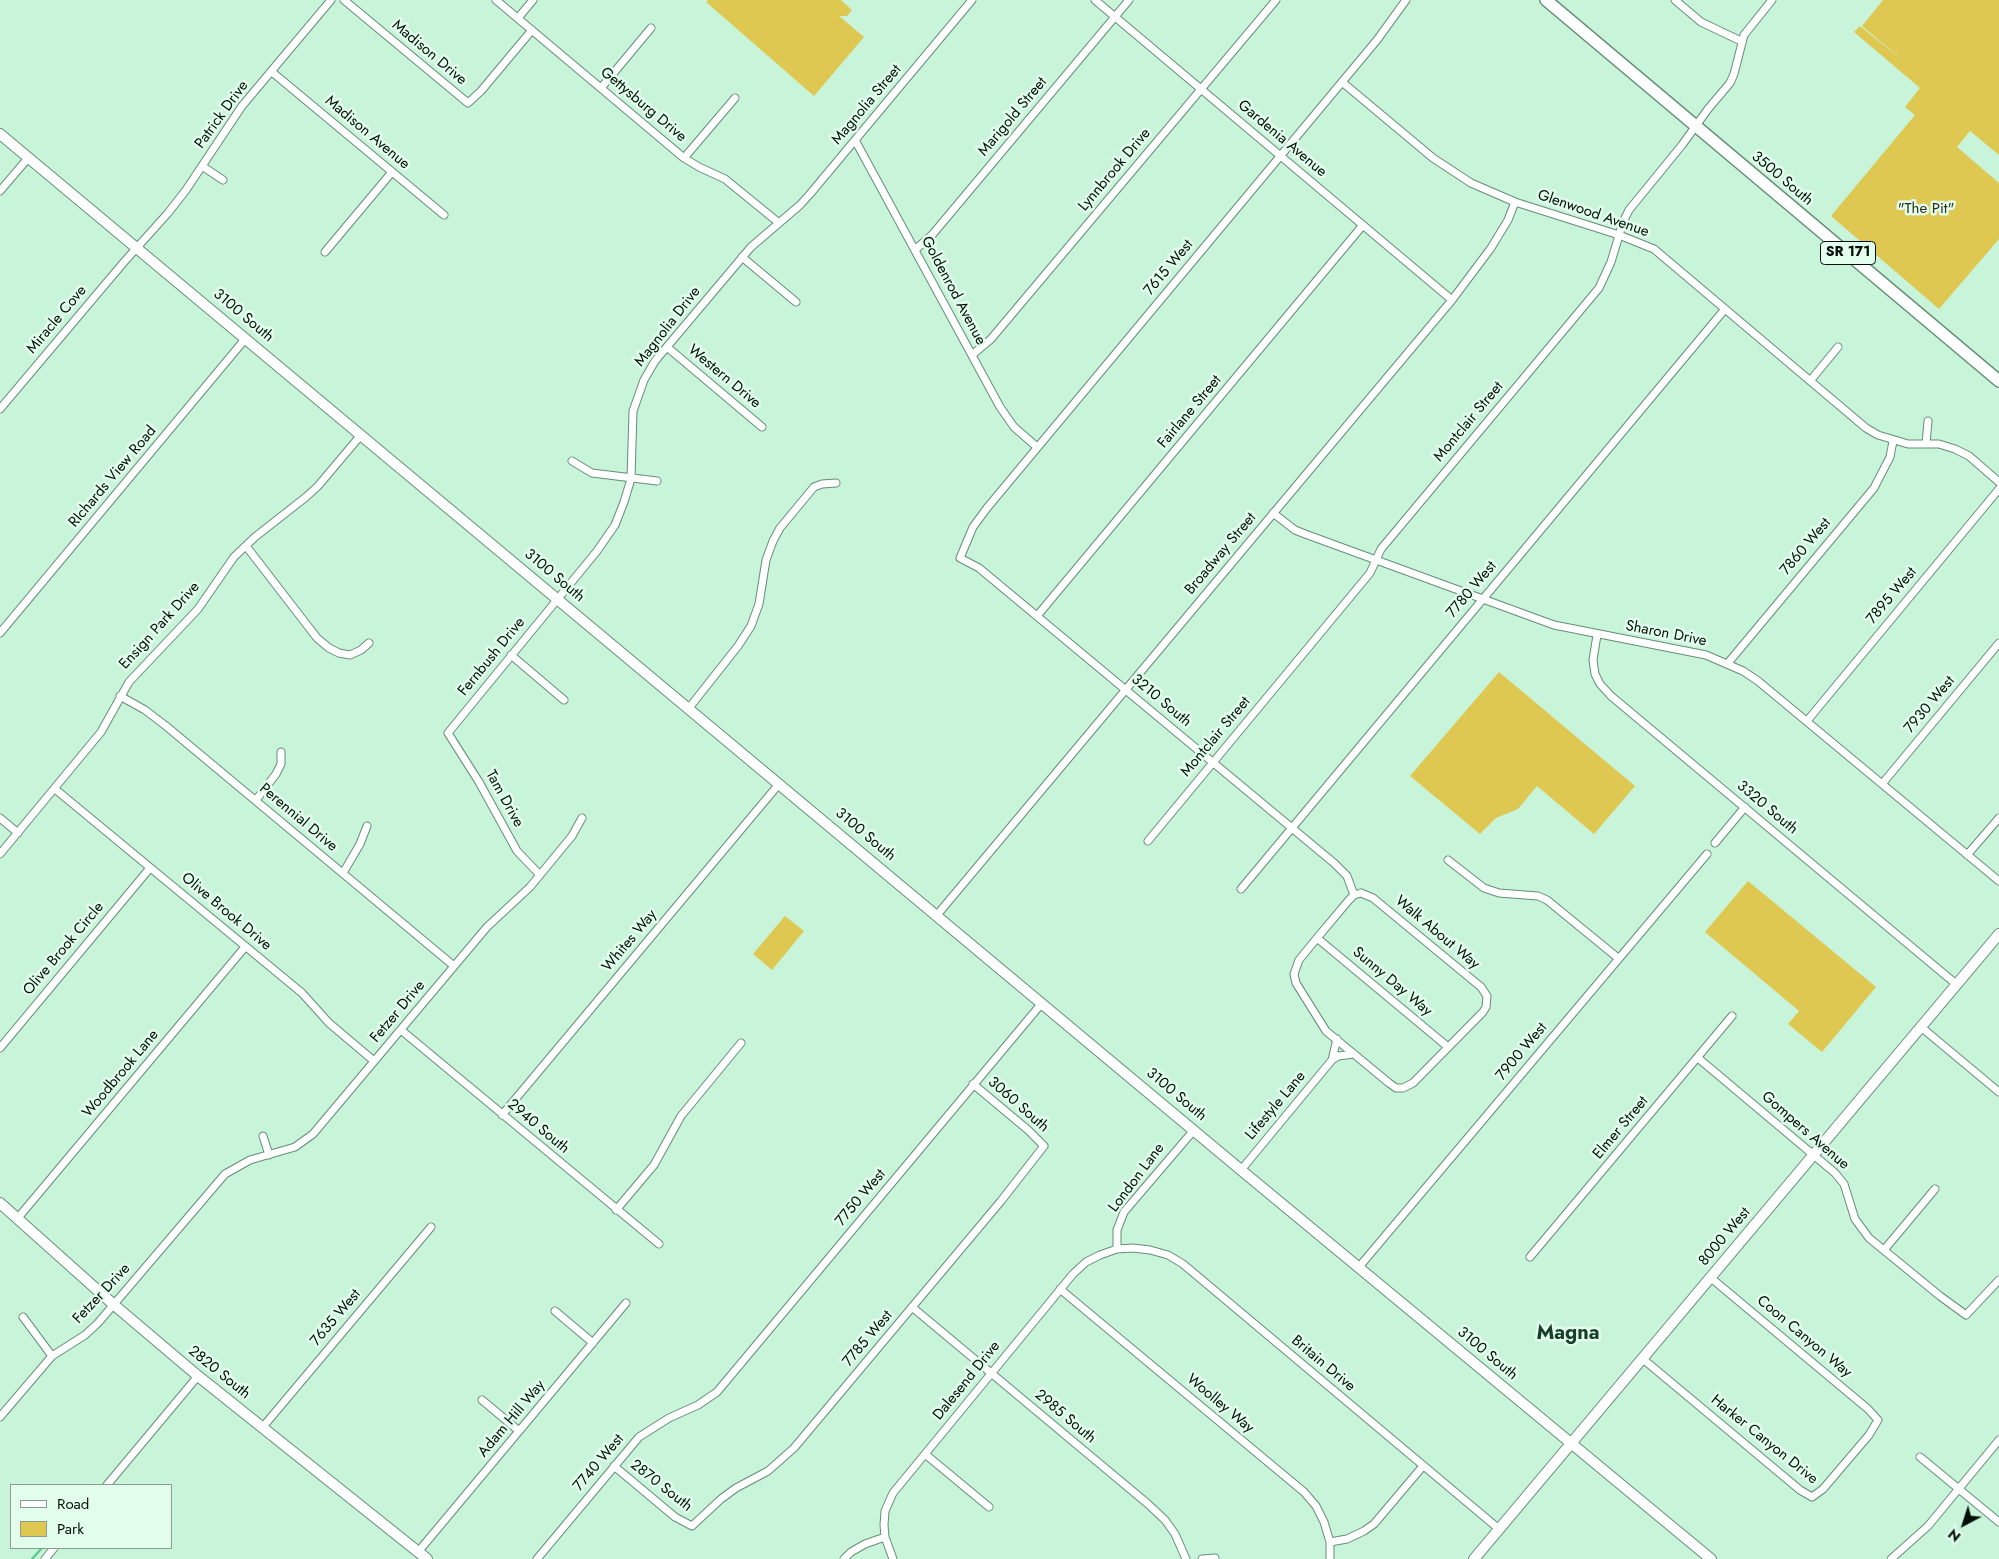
<!DOCTYPE html>
<html>
<head>
<meta charset="utf-8">
<style>
	body { margin:0 }
	#map { position:relative; width:1999px; height:1559px; overflow:hidden; background:#c8f4da; font-family:Jost,sans-serif }
	canvas { display:block }
	.legend { position:absolute; left:10px; top:1484px; width:162px; height:65px; box-sizing:border-box; background:#e3fded; border:1px solid #899e91; margin:0; padding:6px 9px; list-style:none; font-size:15px; color:#021008 }
	.legend li { display:flex; align-items:center; gap:10px; height:25px }
	.legend b { width:25px; border:1px solid #899e91 }
	.north { position:absolute; left:1939px; top:1499px; width:50px; height:50px; -webkit-text-stroke:4px #e3fded; paint-order:stroke; rotate:220deg; font-size:14px; font-weight:700; line-height:20px; text-align:center; color:#021008 }
	.north::after { content:''; display:block; margin:auto; width:18px; height:22px; background:#021008; clip-path:polygon(50% 0,100% 100%,50% 72%,0 100%) }
</style>
</head>
<body>
<div id="map">
<canvas width="1999" height="1559"></canvas>
<ul class="legend">
<li><b style="height:6px;background:#fff"></b>Road</li>
<li><b style="height:14px;background:#dec852"></b>Park</li>
</ul>
<div class="north">N</div>
</div>
<script>
const c = document.querySelector('canvas').getContext('2d');
c.lineJoin = 'round';
function paint(path, color) {
  c.fillStyle = color;
  c.fill(path, 'evenodd');
}
function toPath(rows) {
  const path = new Path2D();
  for (const r of rows) {
    path.moveTo(r[0], r[1]);
    for (let i = 2; i < r.length; i += 2) path.lineTo(r[i], r[i + 1]);
  }
  return path;
}
function strokePath(path, color, width, dash) {
  c.strokeStyle = color;
  c.lineWidth = width;
  c.lineCap = dash ? 'butt' : 'round';
  c.setLineDash(dash || []);
  c.stroke(path);
}
function drawText(font, color, halo, rows, align = 'center') {
  c.font = font + ' Jost,sans-serif';
  c.lineWidth = 5;
  c.setLineDash([]);
  c.textBaseline = 'middle';
  c.strokeStyle = halo;
  c.fillStyle = color;
  for (const [text, x, y, turn = 0] of rows) {
    c.save();
    c.translate(x, y);
    c.rotate((+turn || 0) * Math.PI / 180);
    c.textAlign = isNaN(turn) ? turn : align;
    if (halo) c.strokeText(text, 0, 0);
    c.fillText(text, 0, 0);
    c.restore();
  }
}
const green = toPath([
	[708,0,841,0,839,3,841,0,852,10,847,16,839,16,864,37,814,96,706,2],
	[1883,0,1999,0,1999,155,1970,131,1957,147,1999,183,1999,239,1939,309,1831,216,1915,115,1905,107,1920,88,1854,32,1860,26,1905,62,1862,26],
	[1499,672,1635,786,1594,834,1537,786,1518,809,1496,818,1480,834,1410,776],
	[1748,881,1876,987,1822,1052,1788,1024,1799,1011,1705,932],
	[785,916,804,931,772,970,753,954]
]);
const stream = toPath([
	[32,1559,42,1548]
]);
const street = toPath([
	[344,0,468,103,481,91,532,30],
	[496,0,684,158,699,167,725,179,779,223],
	[1095,0,1452,300],
	[1675,0,1701,22,1741,41],
	[518,18,533,0],
	[272,72,444,215],
	[1342,82,1433,158,1471,183,1515,202,1619,235,1654,249,1866,428,1878,435,1908,444,1939,444,1955,449,1969,456,1999,482],
	[601,88,651,28],
	[855,140,1000,407,1014,427,1037,447],
	[684,158,735,98],
	[202,166,223,180],
	[0,191,29,157],
	[916,249,932,235,1129,0],
	[325,252,392,172],
	[742,257,796,302],
	[667,347,762,427],
	[972,355,991,339,1276,0],
	[1810,381,1838,347],
	[0,409,124,262,168,213,186,190,242,106,331,0],
	[1926,444,1928,421],
	[572,461,592,473,657,481],
	[1273,513,1295,530,1305,534,1554,625,1706,655,1743,671,1758,681,1999,881],
	[246,546,317,638,329,648,339,653,350,655,361,650,369,643],
	[1037,616,1363,225],
	[0,633,246,338],
	[1597,635,1593,660,1595,674,1600,684,1611,696,1956,984],
	[511,655,564,700],
	[1728,663,1874,488,1890,457,1893,441],
	[120,696,145,710,166,726,454,966],
	[689,708,738,646,751,626,759,604,766,560,773,541,780,528,814,487,822,484,836,483],
	[1807,721,1999,489],
	[1882,784,1999,643],
	[55,789,302,993,329,1023,374,1061],
	[256,800,276,774,281,764,281,752],
	[0,818,18,833],
	[1148,841,1370,573,1381,549,1599,288,1611,262,1623,222,1629,210,1682,145,1708,109,1730,83,1734,74,1744,35,1772,0],
	[1715,843,1745,807],
	[0,854,101,732,129,682,198,609,234,557,255,537,306,497,318,486,361,435],
	[1967,855,1999,818],
	[1448,860,1484,888,1499,893,1538,896,1547,900,1618,958],
	[343,873,360,844,367,826],
	[540,875,517,851,479,782,448,733,597,551,615,525,624,502,631,479,633,411,644,380,655,361,751,247,800,205,810,194,972,0],
	[1241,889,1725,309],
	[1361,893,1373,898,1481,987,1487,996,1486,1007,1483,1012,1413,1083,1403,1088,1396,1088,1389,1083,1326,1031,1296,983,1294,974,1299,960,1317,938,1349,900,1354,895,1361,893],
	[1354,895,1347,876,1334,863,979,568,960,558,973,527,987,508,1377,40,1406,0],
	[937,915,1452,300,1491,248,1508,220,1515,202],
	[1317,938,1448,1047],
	[1921,1027,1999,1092],
	[401,1030,659,1244],
	[0,1048,150,868],
	[1698,1058,1835,1173,1844,1184,1855,1219,1869,1238,1940,1296,1966,1315,1999,1280],
	[1332,1060,1338,1056,1354,1054],
	[502,1115,779,784],
	[263,1136,269,1155],
	[1241,1170,1332,1060,1337,1039],
	[616,1210,654,1165,681,1116,741,1043],
	[17,1219,245,947],
	[1117,1249,1117,1230,1124,1212,1194,1130],
	[1884,1250,1935,1189],
	[1530,1257,1732,1016],
	[1359,1267,1707,854],
	[1060,1289,1304,1492,1316,1506,1324,1522,1330,1542,1330,1559],
	[912,1307,1148,1504,1165,1520,1175,1534,1186,1559],
	[555,1311,593,1343],
	[23,1317,52,1356],
	[1643,1359,1800,1490,1812,1497,1823,1489,1869,1435,1878,1420,1868,1409,1711,1278],
	[482,1400,519,1431],
	[0,1417,52,1356,85,1335,98,1323,225,1174,250,1160,295,1147,313,1134,487,927,530,887,572,836,582,818],
	[262,1428,431,1227],
	[925,1454,989,1507],
	[1920,1457,1999,1522],
	[614,1466,675,1517,692,1526,721,1499,736,1488,768,1471,794,1448,1001,1201,1044,1146,1028,1130,973,1084],
	[107,1485,198,1376],
	[1330,1542,1347,1539,1364,1531,1374,1524,1423,1466],
	[418,1552,626,1303],
	[45,1559,54,1548],
	[537,1559,639,1437,669,1418,698,1405,717,1392,1042,1003],
	[844,1559,851,1552,865,1544,885,1537],
	[893,1559,885,1537,884,1525,885,1511,893,1493,1073,1274,1086,1262,1100,1255,1117,1249,1133,1248,1150,1250,1168,1255,1183,1264,1499,1529],
	[1202,1559,1215,1558],
	[1891,1559,1928,1526,1999,1440]
]);
const secondary = toPath([
	[0,134,1241,1170,1711,1559],
	[0,1203,113,1304,198,1376,427,1559],
	[1474,1559,1999,934]
]);
const primary = toPath([
	[1546,0,1999,381]
]);
const shields = [
	[1848,253,55]
];
const shieldNames = [
	["SR 171",1848,253]
];
const streetNames = [
	["Madison Drive",429,53,40],
	["Gettysburg Drive",643,105,40],
	["Magnolia Street",867,105,-50],
	["Patrick Drive",222,115,-54],
	["Marigold Street",1013,117,-50],
	["Madison Avenue",367,133,40],
	["Gardenia Avenue",1282,139,40],
	["Lynnbrook Drive",1115,170,-50],
	["3500 South",1782,179,40],
	["Glenwood Avenue",1593,214,19],
	["7615 West",1169,268,-50],
	["Goldenrod Avenue",953,291,62],
	["3100 South",243,316,40],
	["Miracle Cove",57,320,-50],
	["Magnolia Drive",668,327,-52],
	["Western Drive",724,377,40],
	["Fairlane Street",1190,412,-50],
	["Montclair Street",1469,422,-50],
	["RIchards View Road",113,477,-50],
	["7860 West",1806,547,-50],
	["Broadway Street",1221,554,-50],
	["3100 South",554,576,40],
	["7780 West",1472,590,-50],
	["7895 West",1892,596,-50],
	["Ensign Park Drive",160,626,-48],
	["Sharon Drive",1666,634,11],
	["Fernbush Drive",492,657,-51],
	["3210 South",1161,701,40],
	["7930 West",1930,705,-50],
	["Montclair Street",1216,737,-50],
	["Tam Drive",504,799,61],
	["3320 South",1767,808,40],
	["Perennial Drive",298,818,40],
	["3100 South",865,835,40],
	["Olive Brook Drive",226,912,40],
	["Walk About Way",1437,933,40],
	["Whites Way",630,941,-50],
	["Olive Brook Circle",64,949,-50],
	["Sunny Day Way",1392,982,40],
	["Fetzer Drive",398,1012,-50],
	["7900 West",1522,1052,-50],
	["Woodbrook Lane",121,1074,-50],
	["3100 South",1176,1095,40],
	["3060 South",1018,1105,41],
	["Lifestyle Lane",1276,1106,-50],
	["2940 South",538,1127,40],
	["Elmer Street",1621,1128,-50],
	["Gompers Avenue",1805,1131,41],
	["London Lane",1137,1178,-53],
	["7750 West",861,1198,-50],
	["8000 West",1725,1237,-50],
	["Fetzer Drive",102,1294,-47],
	["7635 West",336,1318,-50],
	["Coon Canyon Way",1804,1337,40],
	["7785 West",868,1339,-50],
	["3100 South",1487,1354,40],
	["Britain Drive",1323,1364,40],
	["2820 South",219,1373,39],
	["Dalesend Drive",967,1381,-51],
	["Woolley Way",1220,1404,40],
	["2985 South",1065,1417,40],
	["Adam Hill Way",512,1419,-50],
	["Harker Canyon Drive",1764,1440,39],
	["7740 West",599,1463,-50],
	["2870 South",661,1486,38]
];
const parkNames = [
	["\"The Pit\"",1926,209]
];
const districtNames = [
	["Magna",1568,1334]
];
paint(green, '#dec852');
strokePath(stream, '#56cd92', 2.5);
strokePath(street, '#658e77', 9);
strokePath(secondary, '#658e77', 12);
strokePath(primary, '#658e77', 14);
strokePath(street, '#fff', 7);
strokePath(secondary, '#fff', 10);
strokePath(primary, '#fff', 11);
for (const [x, y, w] of shields) {
  const box = new Path2D();
  box.roundRect(x - w / 2, y - 11.5, w, 23, 4);
  c.fillStyle = '#e3fded';
  c.fill(box);
  strokePath(box, '#021008', 1);
}
drawText('bold 14px', '#021008', null, shieldNames);
drawText('15px', '#021008', '#e3fded', streetNames);
drawText('15px', '#2e2a16', '#e3fded', parkNames);
drawText('bold 20px', '#183f2b', '#e3fded', districtNames);
</script>
</body>
</html>
